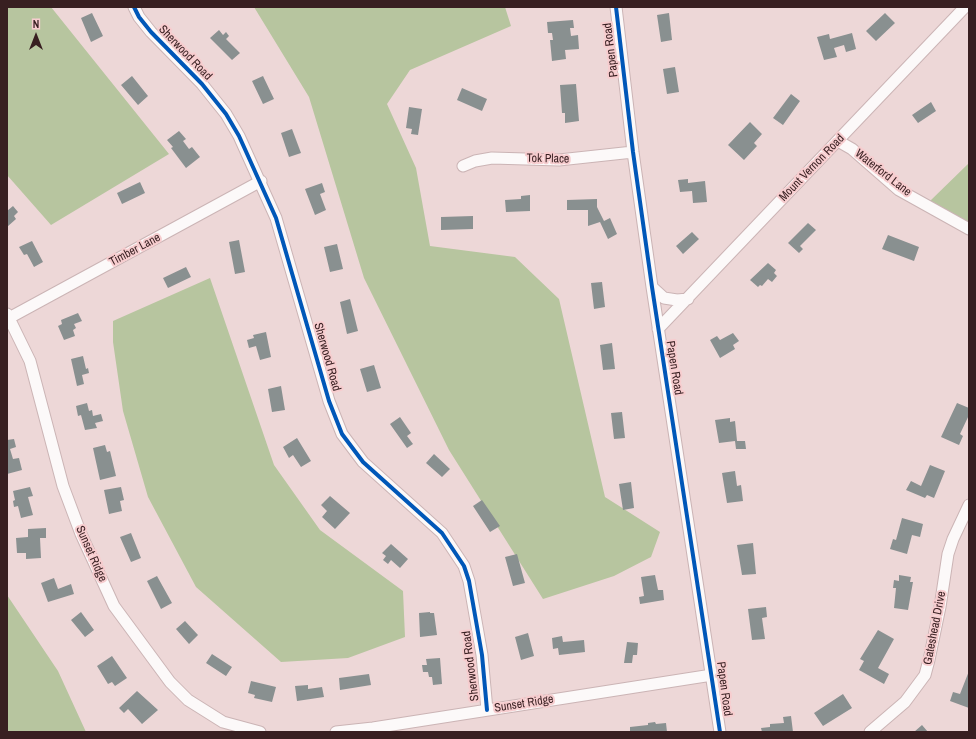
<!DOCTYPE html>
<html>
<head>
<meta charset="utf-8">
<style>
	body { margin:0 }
	#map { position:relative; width:976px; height:739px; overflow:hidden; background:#edd7d7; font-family:"Archivo Narrow",sans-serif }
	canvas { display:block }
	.frame { position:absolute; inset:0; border:8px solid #381f21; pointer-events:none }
	.north { position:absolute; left:16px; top:16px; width:40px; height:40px; -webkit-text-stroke:3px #f7cdcf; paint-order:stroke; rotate:0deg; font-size:11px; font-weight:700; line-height:16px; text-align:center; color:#381f21 }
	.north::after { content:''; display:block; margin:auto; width:14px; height:18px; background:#381f21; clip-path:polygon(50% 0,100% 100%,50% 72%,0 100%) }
</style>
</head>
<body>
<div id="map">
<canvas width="976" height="739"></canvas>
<div class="frame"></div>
<div class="north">N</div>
</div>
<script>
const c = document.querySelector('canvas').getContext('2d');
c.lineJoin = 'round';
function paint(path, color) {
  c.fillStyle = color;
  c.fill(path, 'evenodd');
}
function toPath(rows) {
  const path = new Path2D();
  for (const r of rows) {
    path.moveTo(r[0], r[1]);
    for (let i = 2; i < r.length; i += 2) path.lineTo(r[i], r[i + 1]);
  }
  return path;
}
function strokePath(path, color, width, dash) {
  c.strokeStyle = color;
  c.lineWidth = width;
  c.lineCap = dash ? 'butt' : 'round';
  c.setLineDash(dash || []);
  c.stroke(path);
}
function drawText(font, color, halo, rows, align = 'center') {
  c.font = font + ' "Archivo Narrow",sans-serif';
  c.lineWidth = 4;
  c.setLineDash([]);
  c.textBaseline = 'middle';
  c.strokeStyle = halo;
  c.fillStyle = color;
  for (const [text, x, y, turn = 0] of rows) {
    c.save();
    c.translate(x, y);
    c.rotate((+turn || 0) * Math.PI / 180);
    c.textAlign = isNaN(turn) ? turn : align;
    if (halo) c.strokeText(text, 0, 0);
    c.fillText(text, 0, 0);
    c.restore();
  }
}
const green = toPath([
	[7,7,51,7,169,154,51,225,7,175],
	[254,7,505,7,511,26,410,70,387,104,416,168,430,246,515,257,559,299,605,497,660,532,651,557,614,576,543,599,449,450,364,278,309,97],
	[969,163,969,225,930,201],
	[210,278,274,465,320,530,403,591,405,637,348,658,281,662,196,587,148,497,123,411,113,342,113,321],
	[7,595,58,671,86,732,7,732]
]);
const building = toPath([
	[92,13,103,36,91,42,81,18],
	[669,13,672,40,661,42,657,15],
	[885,13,895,23,876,41,866,31],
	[573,20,574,28,570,28,571,36,578,35,579,49,565,50,566,59,552,61,550,40,553,40,552,33,548,33,547,22],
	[219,30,223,35,226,32,229,36,226,39,240,53,232,60,210,38],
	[852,33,856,49,846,52,844,45,834,48,837,57,824,60,817,37,829,34,830,39],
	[675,67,679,92,667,94,663,69],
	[132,76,148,96,138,105,121,85],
	[263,76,274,99,263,104,252,81],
	[576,84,579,121,565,123,565,113,562,113,560,85],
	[462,88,487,99,482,111,457,100],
	[791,94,800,101,783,125,773,118],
	[931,102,936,111,918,123,912,115],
	[409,107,422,109,418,135,411,134,412,129,406,128],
	[750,122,762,134,754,143,757,146,744,160,728,145],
	[292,129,301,153,289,157,281,133],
	[179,131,186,139,183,141,189,149,192,147,200,157,186,168,171,148,173,147,167,140],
	[688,179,688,183,705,181,707,202,693,203,692,191,680,192,678,180],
	[140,182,145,193,122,204,117,193],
	[322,183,325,192,320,194,326,210,315,215,305,189],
	[530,195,530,211,506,212,505,200,521,199,521,196],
	[597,199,597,207,604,221,610,218,617,234,608,239,600,222,588,226,588,210,567,210,567,200],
	[13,206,18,212,14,216,16,219,7,227,7,211],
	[473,216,473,229,441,230,441,217],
	[808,223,816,230,800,246,803,249,799,253,788,243],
	[692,232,699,239,683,254,676,246],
	[888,235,919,247,914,261,882,249],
	[239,240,245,272,235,274,229,242],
	[32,241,43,262,34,267,27,254,24,255,19,247],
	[337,244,343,269,330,272,324,247],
	[768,263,776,270,774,273,777,276,772,282,768,279,762,286,760,285,758,287,750,280],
	[186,267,191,277,168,288,163,278],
	[602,282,605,307,594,309,591,283],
	[350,299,358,331,347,334,340,302],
	[78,313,82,321,74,324,76,328,73,330,75,336,64,340,58,326,62,324,61,320],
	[266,332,271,357,260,360,256,346,249,348,247,340,254,338,253,335],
	[733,333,739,341,733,345,735,349,720,358,710,340,717,336,720,340],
	[612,343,615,369,603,370,600,345],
	[83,356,86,369,88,368,89,373,82,375,84,384,77,386,71,359],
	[374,365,381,388,367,392,360,369],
	[281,386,285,410,272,412,268,389],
	[87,403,89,411,92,410,93,416,101,414,103,421,95,423,97,428,85,430,81,415,78,416,76,406],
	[957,403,969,408,969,415,960,434,963,436,959,445,941,437],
	[622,412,625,438,614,439,611,413],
	[400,417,411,433,407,436,413,444,407,448,390,424],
	[730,418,730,422,735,421,737,441,745,441,746,449,736,449,735,441,719,443,715,420],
	[297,438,311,461,301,467,293,455,289,458,283,447],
	[14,439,16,447,10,449,13,459,19,458,22,470,7,474,7,440],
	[105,445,107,452,110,451,116,476,100,480,93,448],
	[434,454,450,469,442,477,426,463],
	[930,465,945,471,934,498,927,495,925,498,906,490,911,481,921,486],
	[735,471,737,486,741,485,743,501,727,503,722,473],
	[631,482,634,508,623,510,619,484],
	[30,487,33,496,28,497,33,515,21,518,18,506,14,507,13,501,15,500,13,491],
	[121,487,124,500,120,501,122,511,109,514,104,490],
	[330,496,350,513,335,529,322,517,327,511,321,505],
	[482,500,500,526,490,532,473,506],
	[902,518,923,524,920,537,912,535,907,554,890,549,893,539,896,540],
	[46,528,46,538,40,538,41,558,26,559,26,553,17,553,16,538,28,537,28,529],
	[131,533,141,558,131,562,120,537],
	[753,543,756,574,742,575,737,545],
	[391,544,408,559,400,568,391,560,388,564,383,560,386,556,382,553],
	[517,554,525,583,513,586,505,557],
	[655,575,658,590,663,590,664,600,640,604,639,597,644,596,641,577],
	[899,575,911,577,910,582,913,582,908,610,894,608,896,588,893,588,894,580,899,581],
	[157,576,172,603,161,609,147,581],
	[54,578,58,589,71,584,74,594,48,602,41,583],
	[766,607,767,617,762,618,765,639,752,640,748,609],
	[81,612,94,630,85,637,71,620],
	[430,612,430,613,434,613,437,635,420,637,419,613],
	[185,621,198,635,189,644,176,629],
	[878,630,894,639,878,668,889,674,884,684,859,670,864,661,860,659],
	[528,633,534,656,521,660,515,637],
	[562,636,563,642,584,640,585,652,559,655,558,648,553,649,552,638],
	[627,642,638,643,637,655,633,655,632,663,624,663],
	[212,654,232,667,226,676,206,663],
	[112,656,127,678,115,686,112,682,108,684,97,666],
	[440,658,442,684,433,685,432,677,429,677,428,672,423,672,422,665,427,665,426,659],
	[969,671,969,708,950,701,953,692,960,694],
	[369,674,371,685,340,690,339,678],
	[251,681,276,687,272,702,254,698,255,695,248,693],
	[308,685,308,689,322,687,324,697,297,701,295,686],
	[137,691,158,710,142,724,128,709,124,713,119,708],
	[843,694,852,708,823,726,814,713],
	[791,716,793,732,762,732,761,728,770,727,770,724,784,723,783,717],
	[655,722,656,724,666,723,667,732,630,732,630,727,648,725,648,723],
	[922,725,928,732,914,732]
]);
const minor = toPath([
	[134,7,139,17,151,32,202,84,226,114,239,136,276,218,329,401,342,434,363,462,442,533,464,566,469,581,482,655,487,710],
	[616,7,633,152,652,287,720,732],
	[838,141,852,149,899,190,969,229],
	[463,166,475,161,492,158,559,160,633,152],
	[652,287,664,298,677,300,688,299],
	[7,314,30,361,63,486,81,534,114,606,170,682,188,700,223,722,260,732],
	[9,318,261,181],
	[658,329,965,7],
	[336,732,373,728,712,675],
	[870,732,905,702,925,675,929,660,940,607,948,554,953,539,969,505]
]);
const cycleway = toPath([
	[134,7,139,17,151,32,202,84,226,114,239,136,276,218,329,401,342,434,363,462,442,533,464,566,469,581,482,655,487,710],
	[616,7,633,152,652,287,720,732]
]);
const streetNames = [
	["Papen Road",611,50,-97],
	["Sherwood Road",185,53,46],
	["Tok Place",548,159,1],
	["Mount Vernon Road",812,168,-46],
	["Waterford Lane",883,173,38],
	["Timber Lane",135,250,-28],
	["Sherwood Road",327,357,74],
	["Papen Road",674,368,81],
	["Sunset Ridge",91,554,66],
	["Gateshead Drive",935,628,-79],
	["Sherwood Road",471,666,-97],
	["Papen Road",724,689,82],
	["Sunset Ridge",524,704,-9]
];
paint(green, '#b7c59f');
paint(building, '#899090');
strokePath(minor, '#cbb4b5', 13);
strokePath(minor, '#fcf9f9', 11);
strokePath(cycleway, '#0057b8', 4);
drawText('12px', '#381f21', '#f7cdcf', streetNames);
</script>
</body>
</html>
